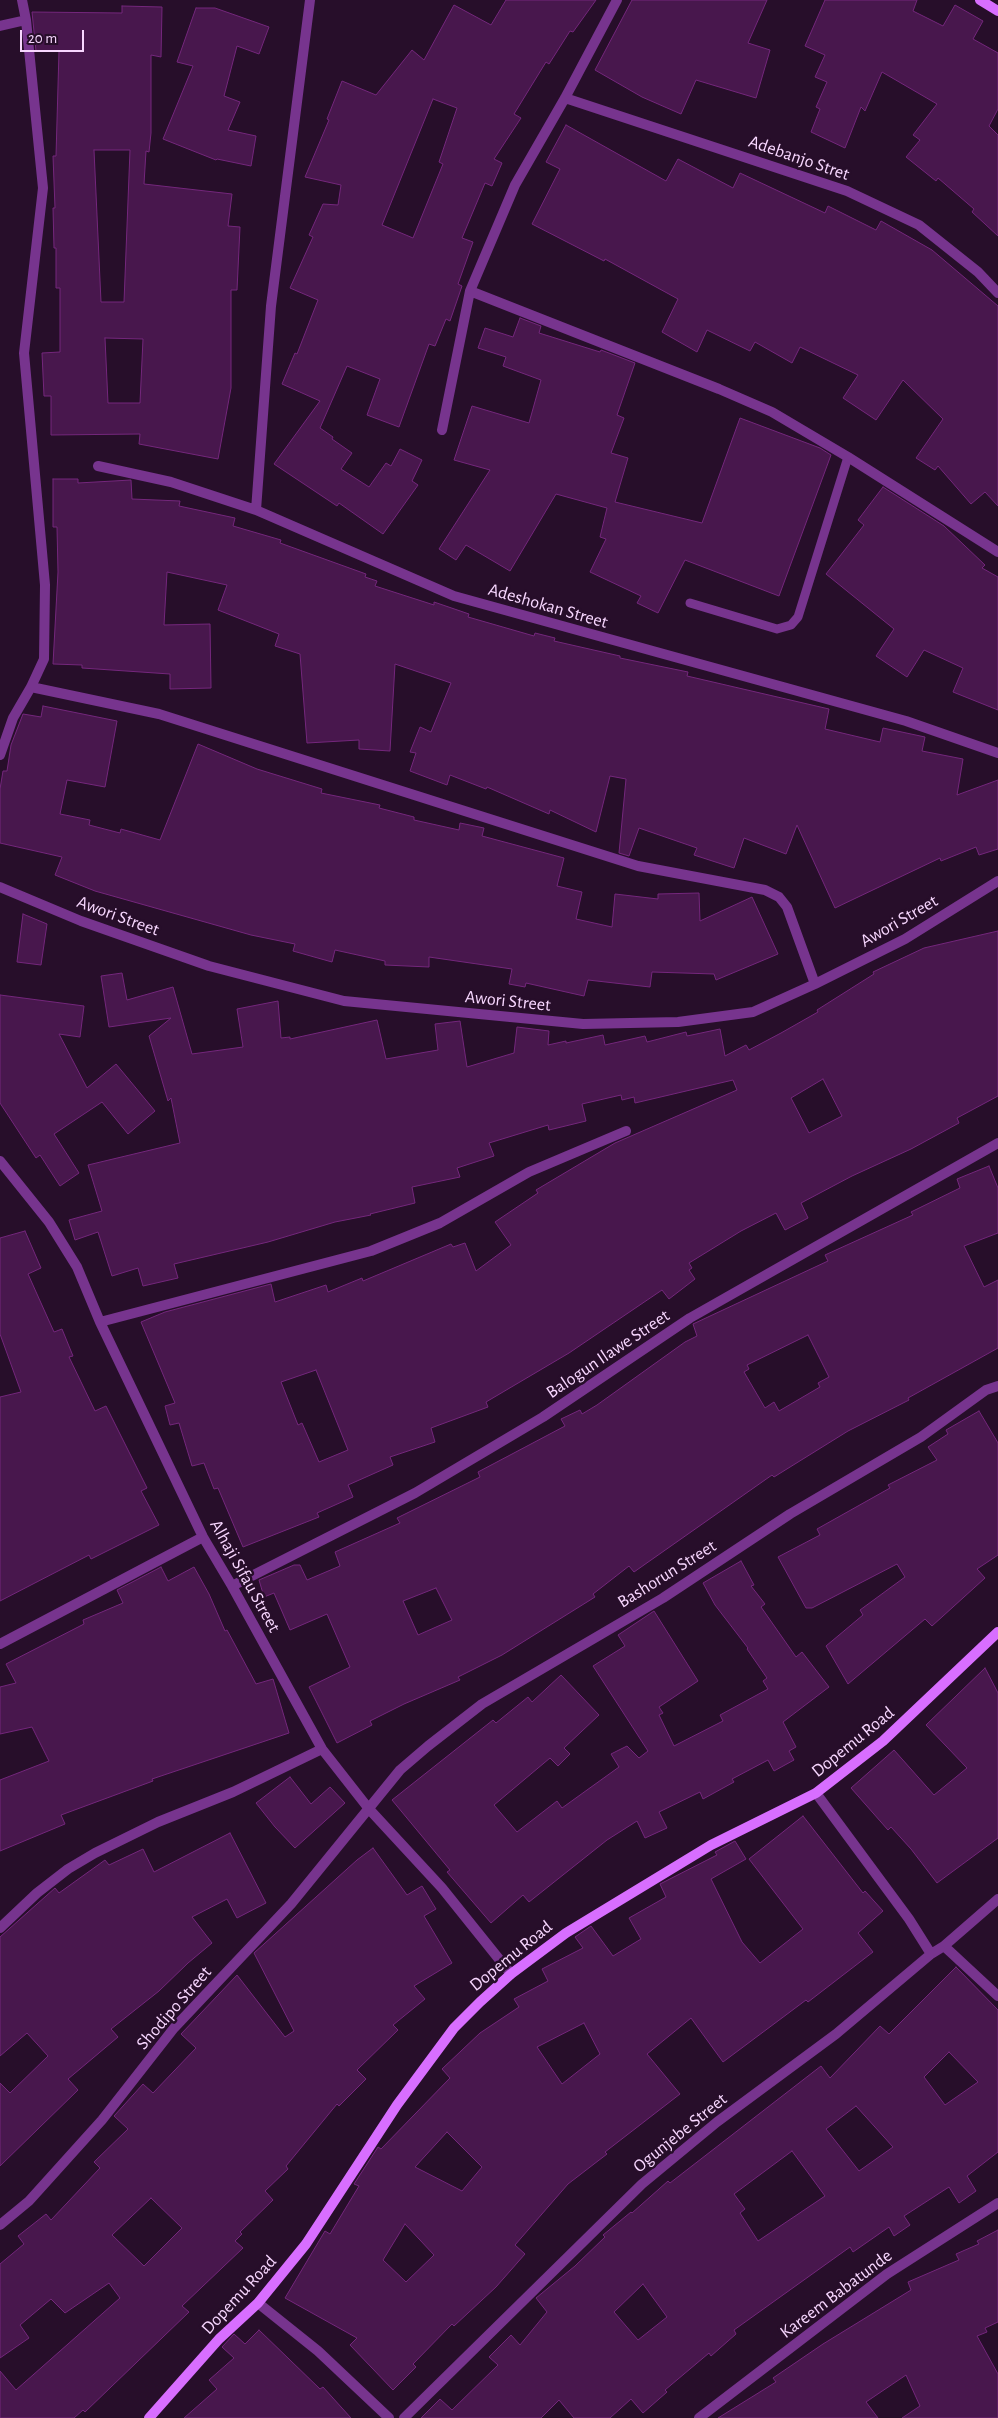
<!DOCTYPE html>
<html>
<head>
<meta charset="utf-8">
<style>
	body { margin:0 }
	#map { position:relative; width:998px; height:2418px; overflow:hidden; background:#270e2a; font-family:"Alegreya Sans",sans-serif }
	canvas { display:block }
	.scale { position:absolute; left:20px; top:30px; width:64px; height:22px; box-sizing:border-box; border:2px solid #f8d7ff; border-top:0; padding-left:6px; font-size:15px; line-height:18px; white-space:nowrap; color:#f8d7ff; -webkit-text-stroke:4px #270e2a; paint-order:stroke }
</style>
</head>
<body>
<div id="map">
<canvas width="998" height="2418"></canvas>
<div class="scale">20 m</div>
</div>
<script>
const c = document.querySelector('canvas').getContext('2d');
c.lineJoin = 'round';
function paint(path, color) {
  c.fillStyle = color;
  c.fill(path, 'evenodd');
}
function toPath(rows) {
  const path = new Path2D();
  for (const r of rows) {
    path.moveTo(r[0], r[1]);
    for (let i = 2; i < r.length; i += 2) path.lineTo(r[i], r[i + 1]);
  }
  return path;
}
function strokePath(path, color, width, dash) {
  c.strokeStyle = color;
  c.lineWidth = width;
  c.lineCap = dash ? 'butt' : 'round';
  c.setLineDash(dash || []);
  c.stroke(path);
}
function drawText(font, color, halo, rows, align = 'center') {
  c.font = font + ' "Alegreya Sans",sans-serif';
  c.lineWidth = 5;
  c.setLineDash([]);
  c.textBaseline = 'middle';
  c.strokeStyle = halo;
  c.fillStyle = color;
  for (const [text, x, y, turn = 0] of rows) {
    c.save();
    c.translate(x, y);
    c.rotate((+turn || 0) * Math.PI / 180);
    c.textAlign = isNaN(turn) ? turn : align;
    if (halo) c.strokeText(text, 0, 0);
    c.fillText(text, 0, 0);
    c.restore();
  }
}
const building = toPath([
	[506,0,596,0,573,32,570,31,549,64,546,62,514,114,521,118,494,159,502,163,492,186,485,183,462,238,473,242,458,284,462,286,450,321,446,319,435,346,429,344,399,427,367,415,380,379,347,366,320,428,333,437,332,439,352,453,341,469,369,487,386,463,391,466,400,449,422,460,412,481,418,485,383,534,339,503,337,506,274,464,320,401,282,384,295,353,297,354,318,300,290,288,313,237,309,235,323,204,338,205,341,185,305,177,329,120,327,119,342,81,376,95,412,50,424,60,454,5,491,25,506,0],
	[433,99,457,108,439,162,443,164,413,238,382,225,433,99],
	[632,0,767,0,748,43,770,50,756,98,696,80,681,114,642,97,595,70,632,0],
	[825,0,917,0,913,11,943,26,955,5,983,21,973,39,998,53,998,109,989,126,998,135,998,236,972,212,974,209,938,178,936,181,906,157,920,140,913,135,937,104,882,72,865,111,861,107,845,148,811,132,820,109,816,107,827,82,815,77,825,55,805,46,825,0],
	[122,6,162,7,161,57,151,55,151,133,149,152,146,151,144,184,232,194,228,226,240,227,237,290,231,290,231,388,218,459,139,444,140,434,51,435,51,396,44,396,42,353,60,352,60,288,56,288,56,248,54,248,53,208,55,208,53,156,56,156,59,51,36,51,32,12,122,13,122,6],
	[94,150,130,150,124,302,101,302,94,150],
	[105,338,143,339,140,403,108,403,105,338],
	[196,8,215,8,269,27,259,54,237,46,224,96,240,102,228,130,256,136,251,166,217,159,216,160,163,139,193,66,177,62,196,8],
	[566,125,666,181,678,159,733,188,740,173,825,213,828,206,876,230,881,221,932,250,998,306,998,506,985,492,971,504,938,466,935,470,916,458,943,419,903,380,876,420,843,398,858,375,800,347,792,363,755,342,750,351,707,330,697,352,662,332,678,299,605,259,604,261,532,224,560,169,546,162,566,125],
	[520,318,541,326,539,333,600,352,601,350,635,363,617,415,624,418,611,453,628,458,615,502,702,523,740,418,820,448,831,455,779,596,685,560,658,613,637,603,641,596,590,572,606,539,600,537,607,508,556,494,510,571,466,545,456,560,439,549,490,470,454,460,472,406,529,423,541,380,503,366,506,357,478,348,485,328,513,337,520,318],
	[53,479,78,479,78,483,131,480,132,499,180,501,179,506,235,518,233,526,281,540,280,543,366,574,365,577,377,581,375,586,434,605,434,602,469,614,468,617,534,636,535,633,555,638,554,641,620,656,620,658,688,672,687,676,829,709,825,729,880,742,883,728,925,737,922,751,963,759,957,795,998,780,998,849,979,855,976,847,941,861,940,858,835,908,797,825,786,854,744,838,734,868,694,855,697,848,639,828,629,856,619,853,626,779,610,776,596,832,550,810,549,814,487,787,486,789,450,775,447,785,410,771,416,753,410,752,420,727,431,732,451,683,395,664,390,751,359,749,359,740,307,743,300,654,275,646,279,634,218,610,227,585,167,572,164,625,210,624,211,688,170,689,170,674,82,668,82,665,53,664,58,572,57,527,53,527,53,479],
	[883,487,944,526,985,565,982,568,998,577,998,710,953,692,963,668,924,650,907,677,876,656,894,629,826,574,864,525,858,520,883,487],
	[43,706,117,721,105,787,67,780,60,814,90,820,89,825,120,833,121,829,160,840,198,744,257,769,322,789,321,793,380,805,379,808,414,817,414,820,459,830,460,823,484,828,482,836,564,858,557,886,582,892,576,919,612,927,615,894,658,899,658,894,699,893,700,921,752,897,778,954,716,980,714,974,652,972,650,987,588,980,584,996,526,983,525,987,509,984,512,969,429,957,429,967,385,965,385,961,335,950,332,962,293,951,295,944,251,935,95,891,55,875,62,857,0,843,0,789,3,771,7,771,11,745,23,714,41,717,43,706],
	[23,914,47,924,41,965,17,962,23,914],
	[998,931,998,1096,957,1118,959,1123,911,1149,852,1176,801,1203,808,1218,785,1230,776,1213,741,1231,689,1263,692,1268,689,1270,695,1279,669,1299,662,1290,569,1353,486,1402,488,1407,431,1428,435,1442,390,1457,393,1465,348,1485,353,1497,317,1513,319,1517,243,1547,218,1488,214,1489,204,1463,192,1466,179,1423,170,1425,165,1406,175,1403,141,1322,165,1312,271,1284,275,1302,326,1285,328,1292,362,1278,363,1281,451,1244,453,1247,465,1243,476,1271,511,1245,495,1222,538,1193,536,1190,615,1143,737,1090,733,1080,635,1103,634,1097,622,1100,621,1095,582,1104,586,1121,549,1130,548,1125,489,1143,494,1156,457,1168,460,1177,412,1187,415,1203,370,1214,371,1215,335,1222,268,1242,174,1264,178,1278,143,1286,138,1268,112,1276,98,1232,75,1240,69,1220,102,1211,88,1165,180,1143,171,1098,168,1101,149,1036,171,1018,109,1027,101,976,122,973,127,1000,173,987,192,1054,243,1047,237,1009,278,1001,281,1038,290,1037,290,1039,377,1020,386,1059,438,1050,435,1024,460,1021,467,1067,514,1053,517,1027,549,1031,548,1045,566,1041,566,1043,603,1035,605,1045,645,1036,647,1042,686,1032,687,1036,720,1029,725,1056,746,1045,749,1050,781,1033,818,1012,817,1010,874,974,873,972,924,948,998,931],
	[823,1079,842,1116,809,1133,791,1098,823,1079],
	[316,1370,348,1450,319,1462,302,1423,298,1425,281,1382,316,1370],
	[0,995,84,1006,80,1037,59,1034,87,1088,116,1064,155,1111,128,1134,102,1102,54,1134,79,1173,60,1186,40,1155,36,1158,0,1103,0,995],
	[989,1166,998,1188,998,1233,964,1246,984,1287,998,1280,998,1348,908,1398,909,1400,848,1431,774,1477,772,1475,634,1572,629,1566,593,1594,595,1597,502,1655,458,1677,460,1680,404,1704,370,1721,372,1725,337,1743,309,1687,350,1667,327,1614,290,1630,274,1593,264,1597,259,1580,294,1565,300,1565,307,1580,340,1566,335,1552,400,1523,397,1518,480,1477,478,1472,565,1426,561,1419,580,1410,582,1414,597,1405,685,1342,697,1336,693,1324,828,1261,825,1255,913,1215,911,1212,960,1188,957,1179,989,1166],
	[808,1335,829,1377,818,1383,820,1387,779,1411,774,1402,765,1408,744,1372,749,1369,747,1365,808,1335],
	[436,1588,452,1620,418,1635,403,1601,436,1588],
	[25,1231,41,1268,28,1274,54,1332,62,1329,73,1356,69,1357,95,1411,106,1406,147,1488,141,1491,159,1525,91,1559,89,1555,0,1601,0,1397,21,1392,0,1334,0,1238,25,1231],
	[979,1411,998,1443,998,1555,977,1569,985,1578,932,1626,925,1619,848,1684,826,1646,863,1615,860,1610,905,1577,897,1564,812,1608,806,1608,778,1557,820,1535,817,1529,890,1488,888,1485,937,1460,928,1447,948,1434,946,1430,979,1411],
	[741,1561,754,1585,751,1586,765,1604,761,1607,796,1657,802,1652,829,1687,783,1722,796,1747,789,1751,794,1760,774,1771,768,1760,732,1779,734,1782,703,1799,700,1792,659,1812,667,1828,645,1838,637,1821,607,1840,529,1902,523,1895,491,1923,447,1872,450,1870,392,1800,493,1720,496,1723,528,1697,532,1702,561,1675,599,1715,564,1748,570,1754,558,1766,550,1758,494,1805,517,1832,557,1801,562,1808,619,1767,611,1754,627,1746,639,1758,648,1751,593,1666,625,1646,618,1635,654,1611,698,1681,659,1707,663,1713,659,1715,674,1746,723,1721,720,1715,768,1689,763,1681,767,1678,747,1649,748,1648,715,1605,703,1583,741,1561],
	[161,1567,168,1581,194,1567,209,1594,225,1631,227,1630,256,1684,273,1679,289,1733,152,1779,153,1781,61,1815,65,1824,0,1851,0,1780,49,1761,32,1727,0,1734,0,1687,16,1683,6,1664,84,1624,83,1620,123,1603,117,1590,161,1567],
	[985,1668,998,1693,998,1838,937,1883,911,1849,891,1827,888,1830,851,1788,894,1750,934,1795,967,1768,926,1725,985,1668],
	[290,1777,311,1804,330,1787,345,1803,295,1848,275,1827,256,1803,290,1777],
	[803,1816,863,1893,865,1891,883,1911,858,1933,873,1952,808,2002,806,2000,723,2062,691,2018,647,2054,680,2094,605,2152,607,2154,568,2184,515,2245,525,2254,496,2287,454,2326,452,2324,413,2364,416,2367,393,2390,350,2345,357,2338,285,2298,325,2231,330,2234,359,2186,354,2184,378,2147,381,2149,450,2078,442,2069,480,2033,519,2007,514,1999,548,1981,542,1969,583,1948,575,1937,591,1926,613,1956,641,1939,629,1918,666,1897,660,1884,717,1855,715,1852,735,1841,746,1859,711,1879,742,1942,760,1963,803,1929,749,1859,803,1816],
	[584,2023,600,2054,562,2084,537,2047,584,2023],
	[447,2132,482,2167,462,2191,415,2167,447,2132],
	[405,2224,434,2255,406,2282,383,2260,405,2224],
	[230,1833,266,1903,237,1918,227,1899,192,1917,212,1943,188,1963,159,1991,111,2029,118,2037,68,2079,78,2090,0,2166,0,2083,10,2093,48,2056,27,2033,0,2056,0,1937,55,1888,59,1893,105,1860,109,1865,143,1849,154,1872,230,1833],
	[373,1848,407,1895,422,1886,436,1909,424,1916,452,1963,414,1986,425,1999,393,2025,398,2030,357,2070,366,2079,339,2106,337,2104,286,2166,288,2169,265,2191,273,2200,240,2232,242,2234,235,2241,243,2248,182,2306,189,2312,85,2412,83,2410,74,2418,0,2418,0,2371,16,2390,120,2298,109,2283,65,2313,51,2299,20,2325,29,2338,0,2358,0,2264,24,2244,18,2236,46,2214,51,2220,100,2168,94,2162,128,2129,114,2116,143,2084,153,2093,196,2048,181,2034,237,1975,285,2037,294,2031,254,1953,357,1860,373,1848],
	[151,2198,182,2228,144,2266,112,2235,151,2198],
	[956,1967,998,2010,998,2152,967,2176,976,2191,959,2203,949,2187,904,2216,910,2225,894,2236,889,2227,853,2252,850,2247,734,2330,736,2334,711,2356,709,2353,665,2390,667,2392,643,2413,631,2399,610,2418,574,2418,559,2400,541,2418,421,2418,440,2399,452,2410,498,2365,489,2357,511,2335,520,2345,547,2312,536,2298,575,2266,605,2237,603,2235,631,2212,632,2213,668,2181,670,2183,821,2066,830,2078,880,2026,889,2034,956,1967],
	[949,2052,978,2082,945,2105,924,2077,949,2052],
	[856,2106,893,2147,859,2171,826,2129,856,2106],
	[792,2151,825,2196,758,2241,740,2213,745,2209,734,2194,792,2151],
	[643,2284,667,2317,638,2340,614,2312,643,2284],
	[998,2230,998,2322,985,2328,987,2332,977,2336,998,2374,998,2418,902,2418,920,2406,906,2375,866,2402,878,2418,718,2418,776,2382,773,2378,823,2344,911,2290,908,2282,959,2260,956,2254,979,2244,977,2241,998,2230],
	[259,2330,320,2389,323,2387,351,2418,184,2418,217,2389,209,2380,234,2358,222,2347,234,2334,245,2344,259,2330]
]);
const service = toPath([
	[690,603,777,629,791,625,798,617,848,457]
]);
const minor = toPath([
	[0,26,26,20],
	[565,98,847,191,919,225,978,272,998,293],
	[470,291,719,389,772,412,848,457,998,552],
	[442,430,470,291,515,185,565,98,617,0],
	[98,466,171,482,256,510,454,596,906,721,998,753],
	[256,510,271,306,310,0],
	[31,687,159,714,638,866,765,890,779,897,787,907,815,984],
	[0,755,13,718,31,687,44,659,45,585,24,353,43,188,26,20,22,0],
	[0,887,81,921,209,966,344,1001,583,1024,678,1022,753,1012,815,984,905,939,998,881],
	[0,1161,49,1222,77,1267,100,1322,203,1537,232,1586,322,1749,369,1809,442,1888,511,1974],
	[100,1322,371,1251,440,1223,529,1172,626,1131],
	[232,1586,415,1493,543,1417,690,1318,998,1143],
	[0,1644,203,1537],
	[816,1793,909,1919,931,1954],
	[0,1928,37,1893,68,1869,95,1853,158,1822,233,1792,322,1749],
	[944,1946,998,1996],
	[0,2225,29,2201,102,2120,174,2028,291,1904,400,1770,428,1746,482,1704,663,1598,790,1514,921,1437,986,1390,998,1386],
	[258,2303,318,2351,389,2418],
	[404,2418,642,2184,717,2122,836,2034,931,1954,944,1946,998,1899],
	[699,2418,887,2274,998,2203]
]);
const secondary = toPath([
	[980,0,998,11],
	[149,2418,219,2339,258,2303,306,2244,397,2105,454,2028,480,2002,511,1974,566,1933,711,1845,816,1793,883,1741,998,1632]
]);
const streetNames = [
	["Adebanjo Stret",799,158,19],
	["Adeshokan Street",548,606,16],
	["Awori Street",118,916,20],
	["Awori Street",899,921,-30],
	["Awori Street",508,1001,6],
	["Balogun Ilawe Street",608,1354,-34],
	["Bashorun Street",667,1574,-32],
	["Alhaji Sifau Street",245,1576,61],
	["Dopemu Road",853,1742,-39],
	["Dopemu Road",511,1956,-39],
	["Shodipo Street",174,2008,-49],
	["Ogunjebe Street",680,2133,-39],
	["Kareem Babatunde",836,2294,-37],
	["Dopemu Road",239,2295,-47]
];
paint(building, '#48174d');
strokePath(building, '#74277c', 1);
strokePath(service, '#77348e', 9);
strokePath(minor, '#77348e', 10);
strokePath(secondary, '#d86eff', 10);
drawText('18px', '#f8d7ff', '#270e2a', streetNames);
</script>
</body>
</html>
